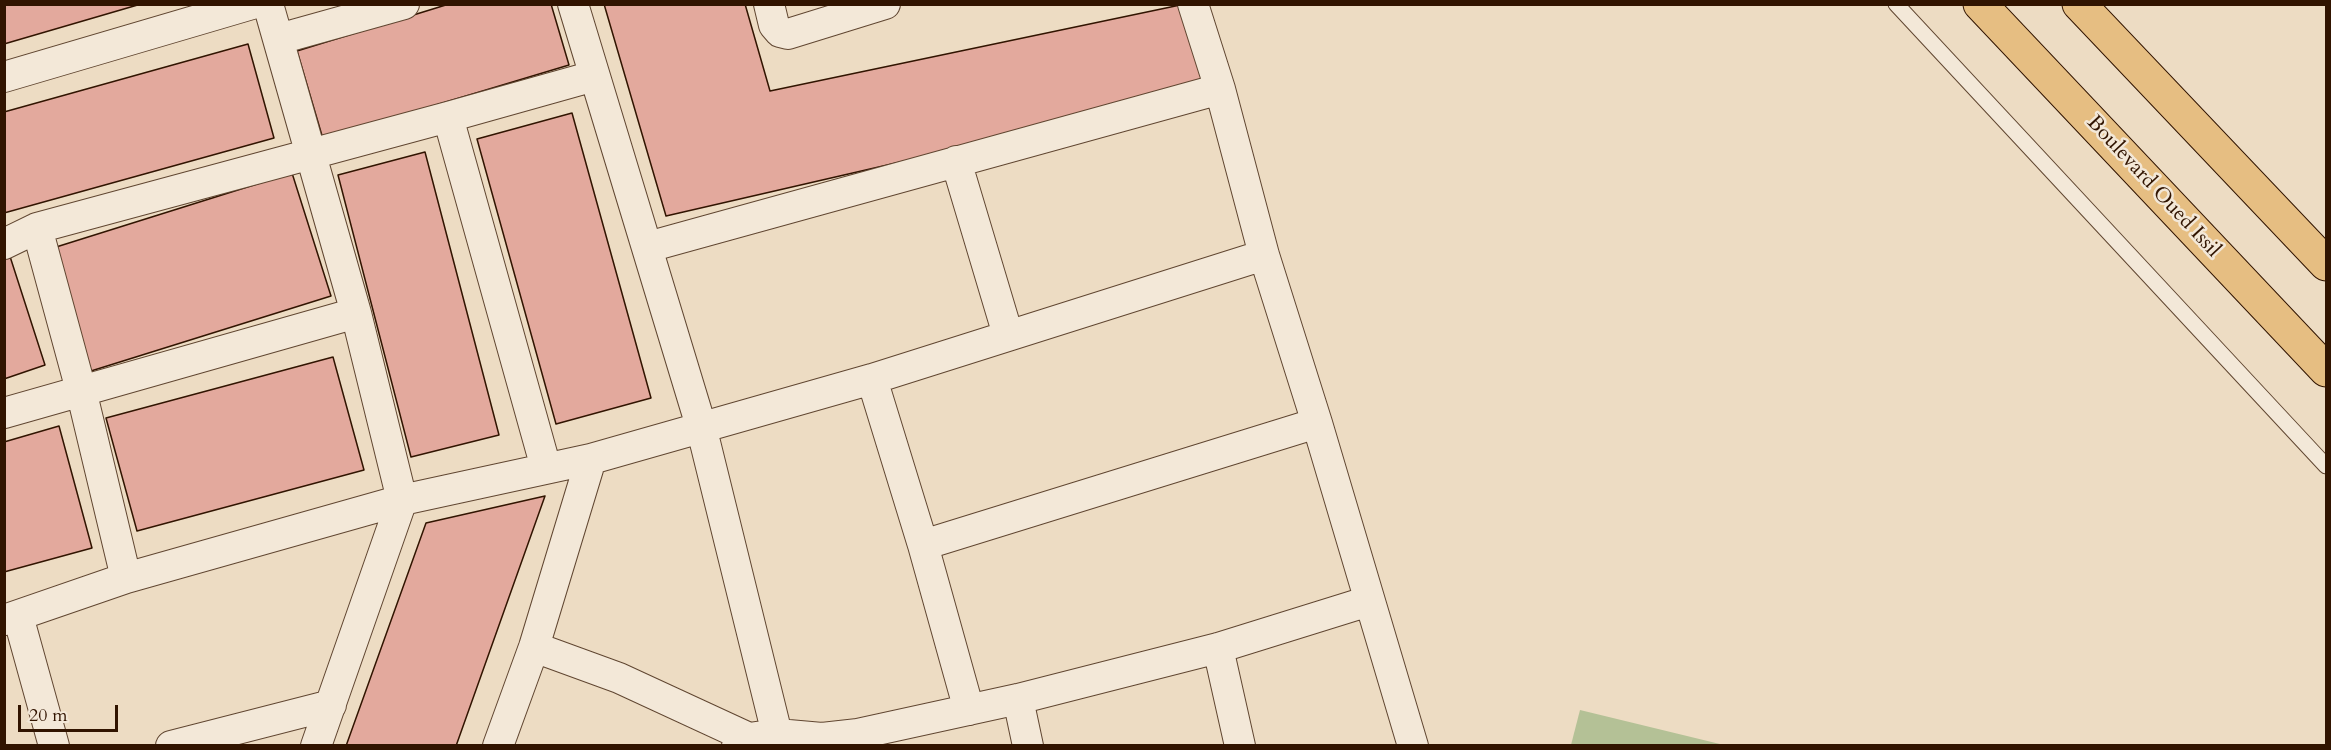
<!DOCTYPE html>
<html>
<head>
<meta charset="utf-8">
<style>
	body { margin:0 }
	#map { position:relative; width:2331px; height:750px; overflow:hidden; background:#eddcc3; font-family:Cardo,serif }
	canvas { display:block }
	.frame { position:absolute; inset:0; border:6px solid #311400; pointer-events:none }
	.scale { position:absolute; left:18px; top:705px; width:100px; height:27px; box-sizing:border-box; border:3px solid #311400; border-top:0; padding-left:8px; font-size:18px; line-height:21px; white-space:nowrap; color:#311400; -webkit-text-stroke:4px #f3e8d8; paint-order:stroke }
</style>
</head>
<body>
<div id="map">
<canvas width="2331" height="750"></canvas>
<div class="frame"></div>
<div class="scale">20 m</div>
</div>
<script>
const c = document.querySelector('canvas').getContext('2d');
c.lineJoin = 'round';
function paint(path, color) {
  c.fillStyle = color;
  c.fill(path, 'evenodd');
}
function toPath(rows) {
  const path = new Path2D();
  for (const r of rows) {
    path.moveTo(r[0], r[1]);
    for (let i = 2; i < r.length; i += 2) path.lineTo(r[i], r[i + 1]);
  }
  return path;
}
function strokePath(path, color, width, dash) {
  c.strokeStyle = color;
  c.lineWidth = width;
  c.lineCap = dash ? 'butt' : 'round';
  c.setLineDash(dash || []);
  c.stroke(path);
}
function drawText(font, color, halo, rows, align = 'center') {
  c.font = font + ' Cardo,serif';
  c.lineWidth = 5;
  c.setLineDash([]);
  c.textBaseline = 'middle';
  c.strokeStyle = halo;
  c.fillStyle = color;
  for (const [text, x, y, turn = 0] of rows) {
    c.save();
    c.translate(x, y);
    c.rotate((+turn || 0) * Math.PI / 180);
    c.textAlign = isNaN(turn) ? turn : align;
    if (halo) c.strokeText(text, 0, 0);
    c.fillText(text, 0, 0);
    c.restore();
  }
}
const green = toPath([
	[1580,710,1724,745,1571,745]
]);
const building = toPath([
	[4,4,141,4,4,44,4,4],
	[449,4,551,4,569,65,323,139,297,51,449,4],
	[604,4,745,4,770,91,1185,4,1213,90,666,216,604,4],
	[248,44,274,138,4,213,4,112,248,44],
	[572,113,651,398,556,424,477,139,572,113],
	[425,152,499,435,411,457,338,175,425,152],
	[292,173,331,296,91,371,53,248,292,173],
	[6,244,45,365,4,379,4,245,6,244],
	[333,357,364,470,137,531,106,418,333,357],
	[59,426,92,548,4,572,4,442,59,426],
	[545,496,456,746,346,746,426,523,545,496]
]);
const service = toPath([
	[1896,4,2326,466]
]);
const minor = toPath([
	[268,4,356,313,402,500,316,746],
	[573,4,701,426,777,734],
	[769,4,774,25,780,32,788,34,885,4],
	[1193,4,1220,89,1264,255,1317,423,1413,746],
	[279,39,404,4],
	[4,77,252,4],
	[448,117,546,468],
	[956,161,1008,335],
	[37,228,81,390,126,578],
	[4,244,37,228,448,117,594,76],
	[648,247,1220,89],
	[872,379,923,545,969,710],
	[4,413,356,313],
	[923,545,1317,423],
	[18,616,54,746],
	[4,620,126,578,402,500,591,459,872,379,1264,255],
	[534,647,619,678,749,738],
	[1218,648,1240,746],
	[1018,699,1028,746],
	[171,746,331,705],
	[498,746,534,647,591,459],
	[737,746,749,738,777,734,822,738,858,734,1018,699,1218,648,1369,601]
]);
const primary = toPath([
	[1980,4,2326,370],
	[2079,4,2326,264]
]);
const streetNames = [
	["Boulevard Oued Issil",2153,187,47]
];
paint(green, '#b4c196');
paint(building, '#e3a99d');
strokePath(building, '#311400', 1.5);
strokePath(service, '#604631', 17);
strokePath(minor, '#604631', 32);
strokePath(primary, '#311400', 35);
strokePath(service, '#f3e8d8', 15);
strokePath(minor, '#f3e8d8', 30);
strokePath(primary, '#e6be82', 33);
drawText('21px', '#311400', '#f3e8d8', streetNames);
</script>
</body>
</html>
